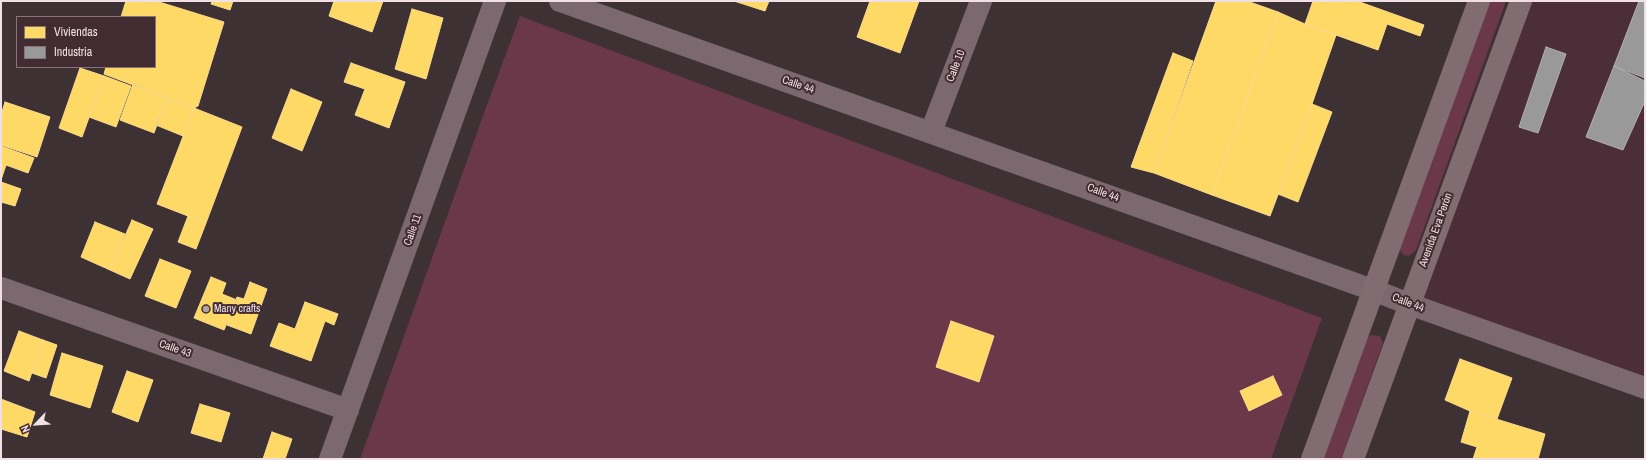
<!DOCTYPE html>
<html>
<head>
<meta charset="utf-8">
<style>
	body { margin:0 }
	#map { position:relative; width:1646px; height:460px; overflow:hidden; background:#3d3134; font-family:"Archivo Narrow",sans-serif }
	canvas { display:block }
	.frame { position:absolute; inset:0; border:2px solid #f1e1e5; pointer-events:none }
	.legend { position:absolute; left:16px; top:16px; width:140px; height:52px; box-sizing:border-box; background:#432b32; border:1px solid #89747a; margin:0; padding:5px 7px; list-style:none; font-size:12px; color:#f1e1e5 }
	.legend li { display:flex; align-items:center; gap:8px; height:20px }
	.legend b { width:20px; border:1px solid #89747a }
	.north { position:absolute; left:16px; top:404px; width:40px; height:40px; -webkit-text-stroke:3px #432b32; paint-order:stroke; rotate:245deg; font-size:11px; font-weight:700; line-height:16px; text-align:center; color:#f1e1e5 }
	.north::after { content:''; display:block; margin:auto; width:14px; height:18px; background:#f1e1e5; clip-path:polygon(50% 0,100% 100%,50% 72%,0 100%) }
</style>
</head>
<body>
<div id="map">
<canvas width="1646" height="460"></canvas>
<div class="frame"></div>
<ul class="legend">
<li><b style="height:11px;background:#ffd966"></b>Viviendas</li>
<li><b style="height:11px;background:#999"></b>Industria</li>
</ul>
<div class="north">N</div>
</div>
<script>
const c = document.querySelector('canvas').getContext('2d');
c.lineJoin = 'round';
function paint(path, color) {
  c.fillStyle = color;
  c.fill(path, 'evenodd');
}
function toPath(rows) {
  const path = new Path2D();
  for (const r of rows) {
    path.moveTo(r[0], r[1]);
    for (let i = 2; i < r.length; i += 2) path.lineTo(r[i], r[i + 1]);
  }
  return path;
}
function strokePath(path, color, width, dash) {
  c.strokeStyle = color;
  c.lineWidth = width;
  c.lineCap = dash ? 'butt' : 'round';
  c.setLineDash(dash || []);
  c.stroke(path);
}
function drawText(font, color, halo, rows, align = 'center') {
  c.font = font + ' "Archivo Narrow",sans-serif';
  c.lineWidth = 4;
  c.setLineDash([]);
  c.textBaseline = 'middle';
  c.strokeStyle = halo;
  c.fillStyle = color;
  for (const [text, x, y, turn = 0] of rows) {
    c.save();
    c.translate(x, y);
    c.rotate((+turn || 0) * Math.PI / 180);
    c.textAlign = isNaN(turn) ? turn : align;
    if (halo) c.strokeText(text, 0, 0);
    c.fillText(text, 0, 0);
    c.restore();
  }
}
const built = toPath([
	[1521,1,1645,1,1645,391,1409,304]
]);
const green = toPath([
	[1487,1,1506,1,1416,250,1409,256,1404,255,1400,251,1398,244],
	[520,16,1322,318,1271,459,360,459,484,113],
	[1373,335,1380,336,1383,343,1341,459,1322,459,1368,336]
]);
const homes = toPath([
	[126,1,156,1,224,22,198,106,194,108,104,74,106,67,155,67,155,17,121,17,126,1],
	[212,1,233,1,230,10,211,4,212,1],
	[334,1,383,1,372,32,329,16,334,1],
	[734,1,769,1,765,11,734,1],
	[870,1,919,1,900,53,857,37,870,1],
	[1216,1,1247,1,1278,12,1212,195,1154,173,1216,1],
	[1313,1,1357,1,1424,25,1420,36,1387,24,1378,50,1305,24,1313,1],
	[412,9,443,18,426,79,395,69,412,9],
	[1278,12,1305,24,1336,35,1312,104,1270,216,1212,195,1278,12],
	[1173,53,1193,61,1154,173,1131,167,1173,53],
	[351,63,405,82,389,128,355,115,365,89,344,82,351,63],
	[80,68,104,76,82,137,59,128,80,68],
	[104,76,131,86,116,127,89,117,104,76],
	[133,84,167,98,154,133,120,120,133,84],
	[291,89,322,102,302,151,272,138,291,89],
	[167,98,194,108,183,136,156,125,167,98],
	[5,102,50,117,37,157,1,145,1,115,5,102],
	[1312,104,1332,112,1298,202,1278,194,1312,104],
	[194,108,242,127,206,223,157,204,194,108],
	[1,146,34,158,28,173,6,165,1,180,1,146],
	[1,182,21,189,15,206,1,202,1,182],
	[188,216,206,223,196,249,178,242,188,216],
	[132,220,153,229,130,279,110,270,132,220],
	[95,222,125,234,110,270,81,257,95,222],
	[160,259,191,271,176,308,145,296,160,259],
	[211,277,226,283,222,294,237,300,224,330,194,318,211,277],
	[250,282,267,289,251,334,227,325,237,297,244,299,250,282],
	[305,302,338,314,334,325,325,321,311,361,270,346,279,323,295,329,305,302],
	[951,321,994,336,979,382,936,367,951,321],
	[19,331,43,340,29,381,4,371,19,331],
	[43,340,57,345,46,378,32,373,43,340],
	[62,353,103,366,90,408,50,395,62,353],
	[1460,359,1512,378,1497,419,1470,411,1445,400,1460,359],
	[127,371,153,380,138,422,112,412,127,371],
	[1273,376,1282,395,1249,411,1240,391,1273,376],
	[1,399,35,412,27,437,1,429,1,399],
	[200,404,230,413,221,442,191,433,200,404],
	[1470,411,1545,434,1538,459,1473,459,1477,447,1461,442,1470,411],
	[272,432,292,439,285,459,263,459,272,432]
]);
const industry = toPath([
	[1639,1,1645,1,1645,78,1614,66,1639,1],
	[1546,47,1566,54,1538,133,1519,127,1546,47],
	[1614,66,1645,81,1645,101,1623,150,1586,137,1614,66]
]);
const minor = toPath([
	[560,1,1373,290,1409,304,1645,388],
	[931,132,981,1],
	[1,288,348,410],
	[330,459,495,1]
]);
const secondary = toPath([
	[1312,459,1479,1],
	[1353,459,1521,1]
]);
const markers = [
	[206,309,4,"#b2a3a7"]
];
const streetNames = [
	["Calle 10",956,66,-69],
	["Calle 44",798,85,19],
	["Calle 44",1103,193,20],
	["Calle 11",413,230,-70],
	["Avenida Eva Perón",1436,230,-70],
	["Calle 44",1408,303,21],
	["Calle 43",175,349,19]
];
const poiNames = [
	["Many crafts",214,309]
];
paint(built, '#4b2e37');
paint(green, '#6a3849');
paint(homes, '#ffd966');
strokePath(homes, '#fbdb8c', 1);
paint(industry, '#999');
strokePath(industry, '#b3afb0', 1);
strokePath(minor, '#7c6970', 22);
strokePath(secondary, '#806c71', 22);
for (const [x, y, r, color] of markers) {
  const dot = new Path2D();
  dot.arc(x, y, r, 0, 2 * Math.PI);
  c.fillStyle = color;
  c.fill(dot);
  strokePath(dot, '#432b32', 1.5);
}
drawText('11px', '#f1e1e5', '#432b32', streetNames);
drawText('11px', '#f1e1e5', '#432b32', poiNames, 'left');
</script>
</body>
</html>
